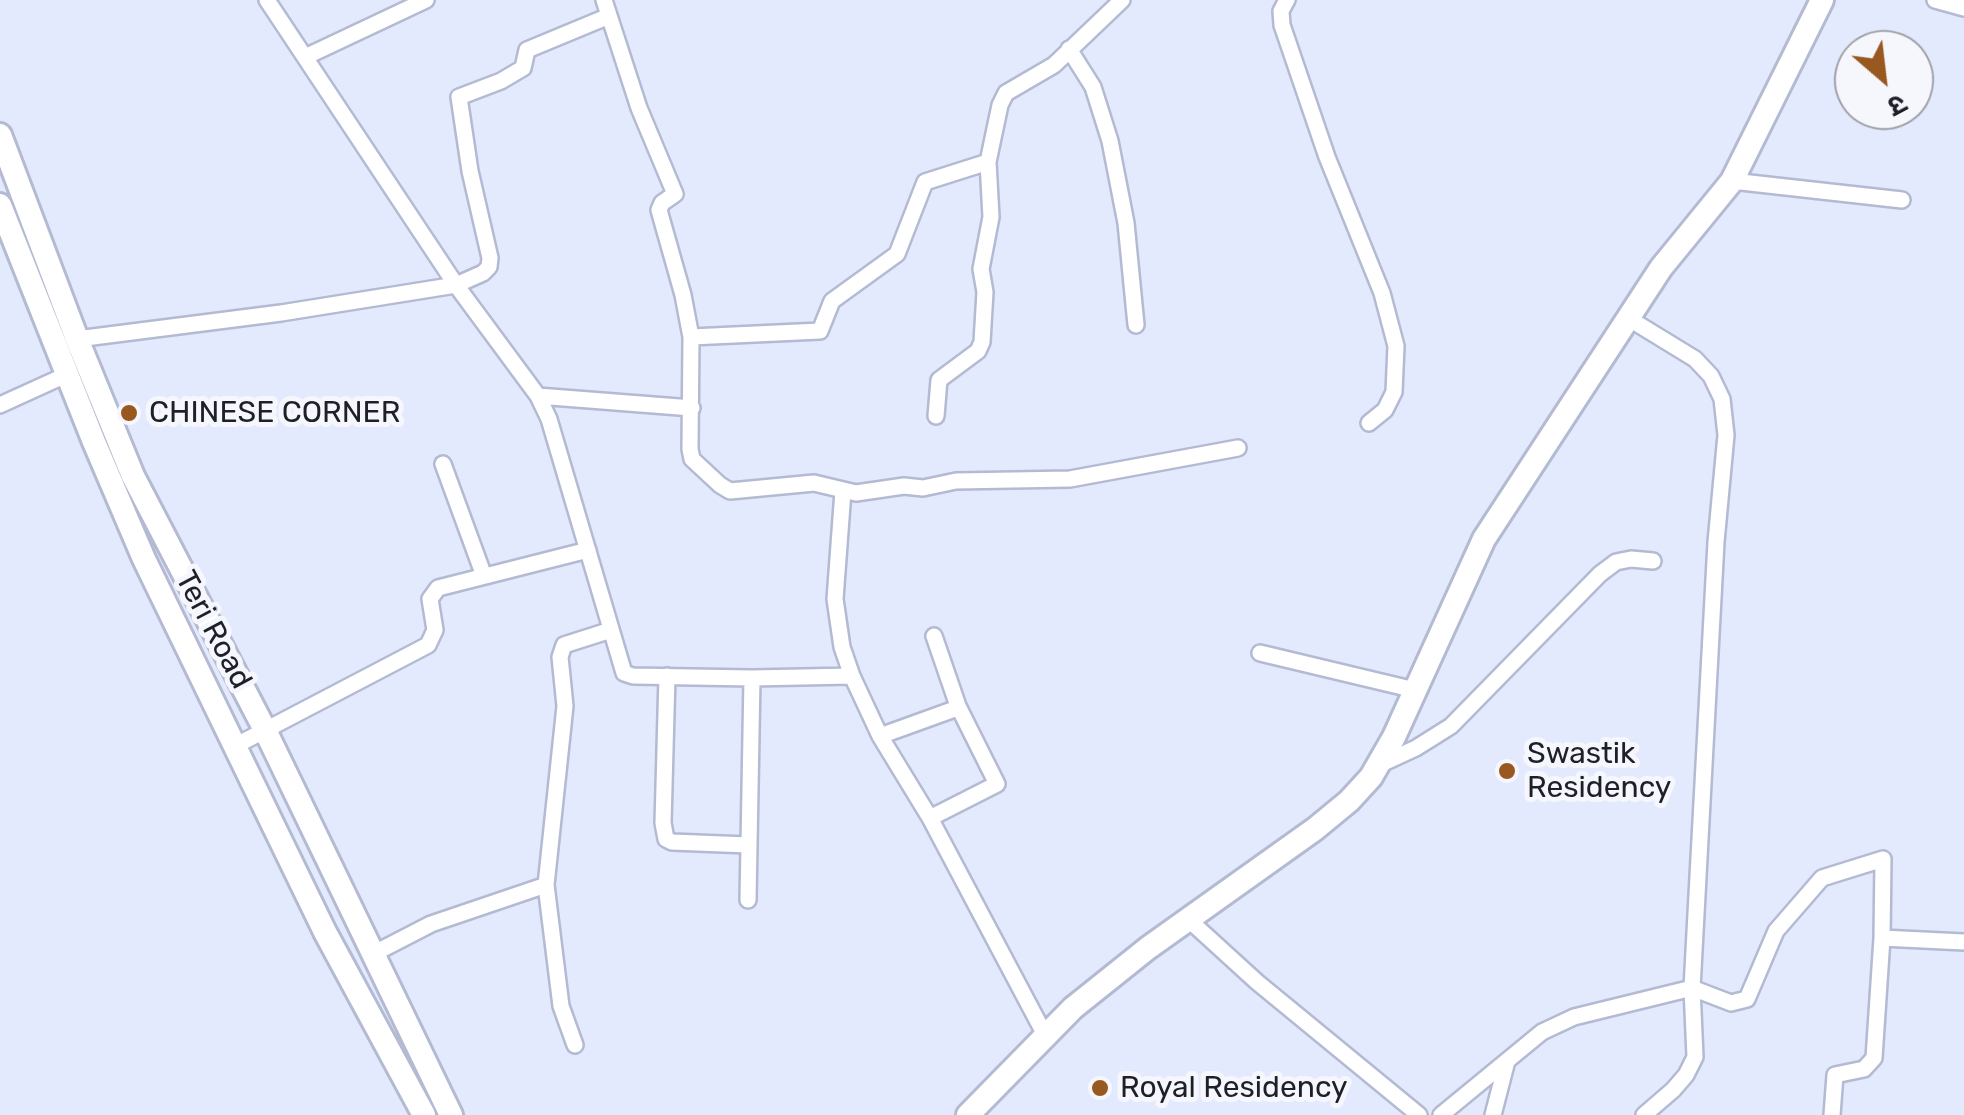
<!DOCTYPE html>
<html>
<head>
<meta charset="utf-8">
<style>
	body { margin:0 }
	#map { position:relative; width:1964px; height:1115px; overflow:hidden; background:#e4eafe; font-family:Rubik,"Noto Sans Devanagari",sans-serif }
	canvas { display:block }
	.north { position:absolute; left:1834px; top:30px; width:100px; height:100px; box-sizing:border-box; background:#f6f7fd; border:2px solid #a0a1a8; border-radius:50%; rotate:152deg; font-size:28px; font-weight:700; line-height:40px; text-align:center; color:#1e2029 }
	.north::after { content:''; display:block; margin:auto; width:35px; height:45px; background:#985820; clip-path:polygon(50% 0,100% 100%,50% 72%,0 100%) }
</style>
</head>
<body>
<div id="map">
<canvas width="1964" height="1115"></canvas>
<div class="north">उ</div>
</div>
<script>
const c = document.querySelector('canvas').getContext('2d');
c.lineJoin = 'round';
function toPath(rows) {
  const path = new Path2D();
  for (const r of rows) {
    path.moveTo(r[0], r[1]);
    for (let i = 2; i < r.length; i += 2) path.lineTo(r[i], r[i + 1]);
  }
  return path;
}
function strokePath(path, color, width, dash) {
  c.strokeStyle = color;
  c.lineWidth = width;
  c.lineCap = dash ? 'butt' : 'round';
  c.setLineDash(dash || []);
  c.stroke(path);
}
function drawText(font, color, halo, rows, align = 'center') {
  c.font = font + ' Rubik,sans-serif';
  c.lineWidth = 10;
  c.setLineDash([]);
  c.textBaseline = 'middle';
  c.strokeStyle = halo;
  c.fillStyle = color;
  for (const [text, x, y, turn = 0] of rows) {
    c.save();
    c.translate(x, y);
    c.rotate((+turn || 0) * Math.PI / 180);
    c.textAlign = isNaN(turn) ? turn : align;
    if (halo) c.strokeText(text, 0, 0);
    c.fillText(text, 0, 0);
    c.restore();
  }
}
const street = toPath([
	[267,0,456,285,538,396,549,419,624,673,633,676,752,678,852,676,880,736,930,818,1045,1035],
	[604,0,639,108,675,194,662,203,659,210,683,295,691,337,690,449,692,459,720,485,730,491,814,483,856,493,904,486,923,488,956,481,1070,479,1238,448],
	[1287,0,1281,11,1282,25,1327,157,1382,293,1396,346,1394,392,1385,410,1369,423],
	[1935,0,1964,8],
	[1069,49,1093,87,1110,141,1126,223,1136,325],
	[305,57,426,0],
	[1732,181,1902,200],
	[1628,318,1695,359,1711,376,1722,399,1726,435,1716,542,1692,988,1695,1057,1686,1075,1673,1090,1644,1115],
	[691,337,820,331,832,301,897,254,925,182,988,162],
	[77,339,281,313,456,285,483,273,489,267,490,258,470,171,459,97,501,81,523,68,527,50,609,16],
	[538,396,692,408],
	[0,405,68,374],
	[936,416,939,380,978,351,982,342,985,292,981,269,991,217,988,162,1000,105,1006,93,1054,65,1122,0],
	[443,464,484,576],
	[843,491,835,599,842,647,852,676],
	[1260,653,1415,690],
	[667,676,663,823,666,839,672,842,748,845],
	[880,736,952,710],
	[233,747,428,645,435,630,430,599,438,588,588,550],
	[1377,766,1416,748,1451,726,1600,574,1616,562,1631,559,1653,561],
	[930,818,997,784,958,706,934,636],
	[748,900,752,678],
	[1189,920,1257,982,1419,1115],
	[1882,938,1964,942],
	[371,955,431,924,546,885],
	[575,1045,561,1006,546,885,565,706,560,657,564,645,611,630],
	[1441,1115,1542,1032,1574,1017,1692,988,1731,1003,1747,999,1776,931,1822,878,1883,859,1882,938,1874,1058,1864,1069,1835,1075,1832,1115],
	[1493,1115,1507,1061]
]);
const secondary = toPath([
	[0,135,77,339,133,476,265,730,451,1115],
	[0,205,94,442,144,559,325,932,424,1115],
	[968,1115,1073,1008,1148,948,1315,829,1349,801,1371,777,1394,737,1484,539,1661,268,1732,181,1822,0]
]);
const markers = [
	[129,413,10,"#985820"],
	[1507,771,10,"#985820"],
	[1100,1088,10,"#985820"]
];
const poiNames = [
	["CHINESE CORNER",149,413],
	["Swastik",1527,754],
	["Residency",1527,788],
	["Royal Residency",1120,1088]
];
const streetNames = [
	["Teri Road",213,630,62]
];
strokePath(street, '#b3bad2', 20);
strokePath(secondary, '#b3bad2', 28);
strokePath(street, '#fff', 15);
strokePath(secondary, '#fff', 22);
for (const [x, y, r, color] of markers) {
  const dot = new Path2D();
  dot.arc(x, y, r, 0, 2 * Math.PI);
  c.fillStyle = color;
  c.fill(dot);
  strokePath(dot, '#f6f7fd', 4);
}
drawText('30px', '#1e2029', '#f6f7fd', poiNames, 'left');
drawText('30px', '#1e2029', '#f6f7fd', streetNames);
</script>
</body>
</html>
